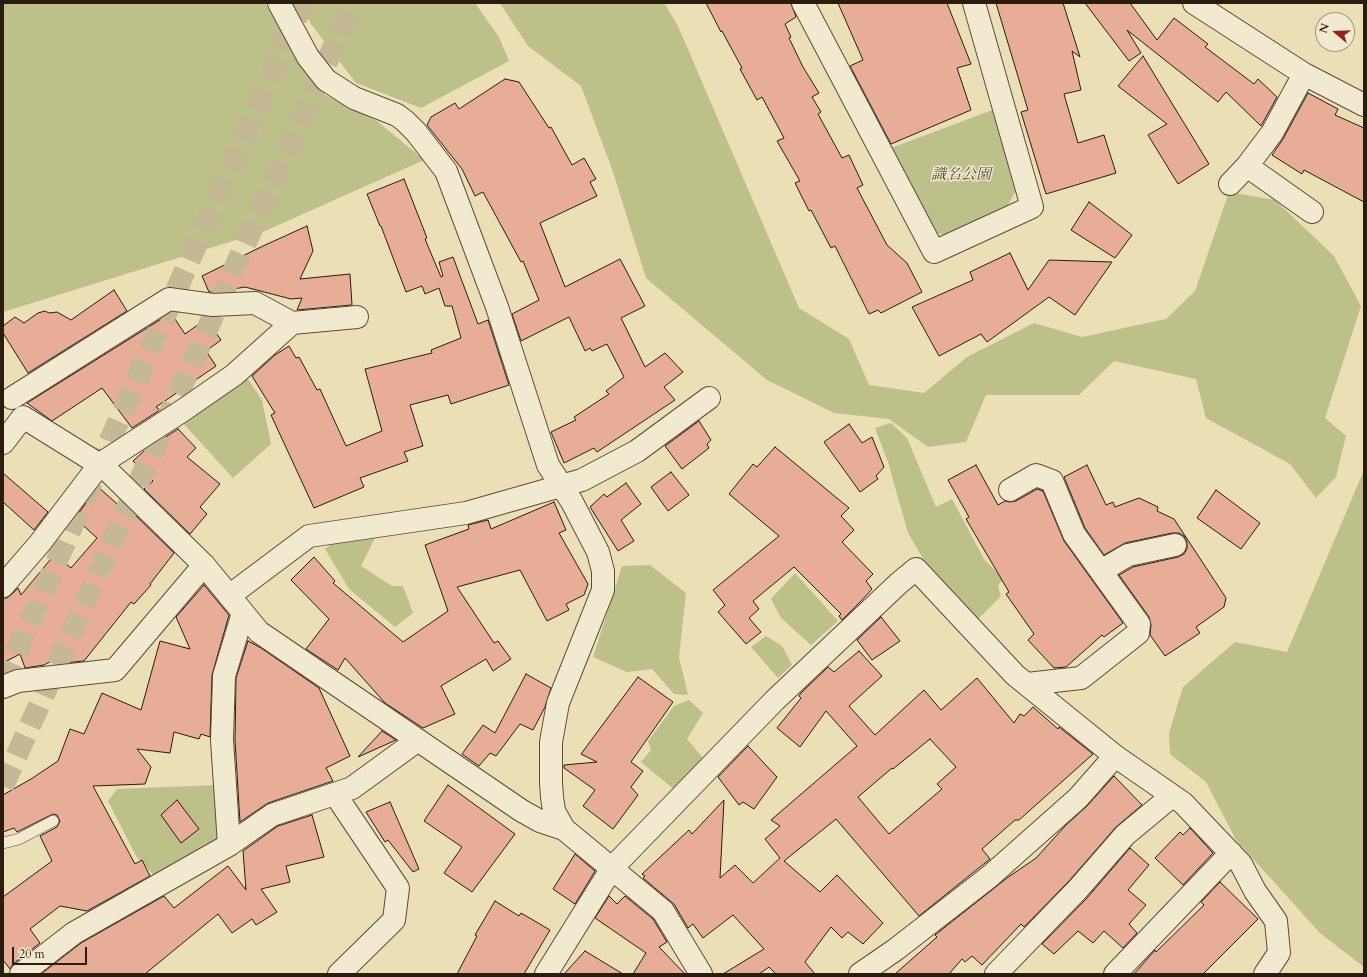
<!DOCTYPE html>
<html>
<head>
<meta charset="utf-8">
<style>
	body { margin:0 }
	#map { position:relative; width:1367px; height:977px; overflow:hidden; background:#ebdfb6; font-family:Cardo,serif }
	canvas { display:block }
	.frame { position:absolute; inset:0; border:4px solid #2a1c0f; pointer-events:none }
	.north { position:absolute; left:1315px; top:12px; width:40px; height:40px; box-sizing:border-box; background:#f2ead0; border:1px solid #a29883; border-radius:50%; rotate:289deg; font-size:11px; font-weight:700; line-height:16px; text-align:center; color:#2a1c0f }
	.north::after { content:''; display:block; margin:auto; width:14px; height:18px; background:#8f2418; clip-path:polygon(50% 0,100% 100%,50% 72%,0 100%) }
	.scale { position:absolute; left:12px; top:947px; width:75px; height:18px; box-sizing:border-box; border:2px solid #2a1c0f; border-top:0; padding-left:5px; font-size:12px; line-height:14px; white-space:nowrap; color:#2a1c0f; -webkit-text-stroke:3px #f2ead0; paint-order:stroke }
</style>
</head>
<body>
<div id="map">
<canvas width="1367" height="977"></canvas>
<div class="frame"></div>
<div class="north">N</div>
<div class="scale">20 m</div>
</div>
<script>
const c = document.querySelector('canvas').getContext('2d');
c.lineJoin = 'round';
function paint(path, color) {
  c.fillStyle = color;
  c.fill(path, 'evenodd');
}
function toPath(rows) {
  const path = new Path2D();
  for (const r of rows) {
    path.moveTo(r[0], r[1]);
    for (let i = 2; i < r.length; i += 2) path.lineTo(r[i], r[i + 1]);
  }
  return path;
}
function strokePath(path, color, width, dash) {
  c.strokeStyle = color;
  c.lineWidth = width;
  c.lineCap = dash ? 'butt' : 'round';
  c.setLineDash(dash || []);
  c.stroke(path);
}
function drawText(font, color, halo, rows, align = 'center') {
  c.font = font + ' Cardo,"Noto Serif JP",serif';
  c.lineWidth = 3;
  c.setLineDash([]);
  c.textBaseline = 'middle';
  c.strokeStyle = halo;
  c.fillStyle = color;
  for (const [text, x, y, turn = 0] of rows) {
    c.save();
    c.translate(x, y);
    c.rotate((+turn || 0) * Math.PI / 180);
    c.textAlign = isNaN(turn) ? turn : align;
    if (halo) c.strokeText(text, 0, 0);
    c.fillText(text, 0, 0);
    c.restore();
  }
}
const green = toPath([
	[3,3,265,3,301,65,321,93,377,121,424,160,265,231,3,312],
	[299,3,475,3,499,37,509,61,421,108,356,83,311,24],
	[500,3,664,3,678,26,799,308,849,339,869,385,924,393,967,357,1034,323,1082,337,1166,319,1195,291,1229,192,1275,200,1334,256,1361,306,1325,418,1346,436,1336,477,1316,498,1290,464,1206,418,1196,379,1114,361,1079,395,986,395,966,442,928,447,889,419,834,413,767,380,646,278,612,169,581,86,528,46],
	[995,109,1018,186,1005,211,954,237,930,232,891,148],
	[246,376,262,400,271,444,233,478,182,422],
	[891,423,907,438,936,507,952,499,984,559,1003,579,998,586,1001,596,976,621,937,582,908,533,888,462,875,428],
	[1364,470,1364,967,1320,933,1236,840,1206,782,1170,754,1169,733,1183,687,1235,642,1287,652],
	[375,538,361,566,392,586,403,586,413,613,395,627,349,589,325,549,336,540],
	[650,565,686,593,679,657,688,695,674,694,652,669,627,672,593,657,622,566],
	[795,573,838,621,811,645,781,618,771,599],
	[766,636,782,646,792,665,778,678,751,647],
	[689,700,703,713,687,739,704,759,676,791,641,762,651,750,648,741,674,706],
	[217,785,222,839,159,881,136,856,108,801,117,789]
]);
const building = toPath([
	[706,3,791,3,796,17,785,24,791,37,789,38,803,67,819,93,812,97,821,112,818,114,842,158,849,155,863,185,857,188,887,245,907,263,922,292,881,313,878,310,869,314,835,246,831,248,811,210,809,211,795,183,800,181,777,141,784,138,762,97,757,100,740,69,742,68,722,31,721,32,706,3],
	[838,3,947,3,971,64,957,68,971,110,891,144,850,66,863,60,838,3],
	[996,3,1063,3,1080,57,1072,51,1081,90,1064,94,1078,143,1104,135,1116,173,1046,194,1021,112,1028,110,996,3],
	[1085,3,1130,3,1157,40,1174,18,1208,44,1205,47,1254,84,1258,79,1277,97,1261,126,1226,92,1218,102,1127,30,1141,53,1129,61,1085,3],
	[1143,56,1209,164,1178,184,1148,135,1167,124,1118,86,1143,56],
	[505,79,519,82,549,128,551,127,572,165,584,158,596,179,590,182,597,196,540,223,565,287,620,259,645,306,621,318,645,367,665,353,683,372,664,387,675,400,597,452,594,448,564,463,551,432,576,420,574,417,609,394,606,391,624,377,607,344,592,351,590,348,585,351,569,317,521,341,512,314,539,300,523,261,521,262,483,192,475,196,462,169,427,125,431,117,455,103,459,109,505,79],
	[1308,93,1338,109,1335,115,1364,128,1364,202,1304,170,1302,174,1272,155,1283,139,1308,93],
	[404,179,427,238,425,239,441,277,443,276,439,262,453,257,478,324,488,320,509,385,451,404,448,395,410,405,423,446,404,452,408,461,360,478,364,487,314,508,271,415,275,413,252,376,275,355,289,346,296,358,299,357,317,390,320,389,346,446,382,431,365,369,432,353,431,350,461,338,452,306,445,306,439,288,425,294,422,286,406,292,381,226,380,226,367,194,404,179],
	[1089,202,1132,235,1115,258,1071,230,1089,202],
	[307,226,313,251,300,279,350,274,352,305,297,310,302,298,291,299,245,287,228,290,223,292,209,292,202,276,263,246,307,226],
	[1010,253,1028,290,1049,260,1112,262,1075,315,1049,297,987,342,981,334,939,356,912,307,973,280,970,272,1010,253],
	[114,290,127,311,28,373,3,333,3,326,15,317,24,323,38,313,45,311,49,313,57,312,71,320,114,290],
	[171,313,185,334,206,319,221,340,206,351,216,366,156,407,160,410,132,428,102,388,52,421,27,403,171,313],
	[699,421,711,440,707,444,709,448,682,469,665,446,699,421],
	[849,424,862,443,872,437,884,467,876,476,878,479,860,492,824,442,849,424],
	[178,429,196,448,187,457,220,484,200,507,207,514,190,534,144,489,153,481,133,461,144,451,178,429],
	[775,447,849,508,841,516,854,530,842,542,873,574,866,581,872,589,862,600,842,620,839,616,841,614,794,567,753,601,759,609,749,618,761,632,746,644,718,612,725,605,713,590,779,536,729,494,753,464,757,467,775,447],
	[976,465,998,505,1005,501,1010,502,1016,501,1037,489,1043,491,1064,541,1123,623,1104,637,1102,635,1066,667,1054,668,1028,640,1034,634,1006,594,1009,592,966,519,969,517,948,480,976,465],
	[1087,465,1106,505,1113,502,1115,507,1139,498,1158,507,1157,511,1174,519,1226,598,1224,607,1196,627,1200,633,1165,656,1150,635,1151,625,1149,617,1119,575,1133,567,1178,557,1184,554,1187,549,1187,542,1184,536,1179,533,1172,533,1125,543,1104,555,1085,528,1064,477,1087,465],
	[671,472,689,495,668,511,651,487,671,472],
	[3,473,48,512,34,530,3,502,3,473],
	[626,483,641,504,621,520,634,541,618,551,590,507,604,494,607,497,626,483],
	[98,487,123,509,124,509,127,507,174,553,150,584,151,585,134,604,131,602,84,661,64,663,57,658,44,665,25,668,20,654,3,663,3,598,7,598,12,594,18,588,21,595,55,554,71,568,97,538,75,518,98,487],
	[1216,490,1260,523,1241,549,1197,518,1216,490],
	[554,502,566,530,559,533,588,584,584,595,566,604,569,610,547,621,520,570,457,587,494,643,498,641,511,659,493,671,486,659,441,686,455,714,423,728,385,703,345,658,338,670,306,649,329,619,291,580,314,557,335,581,333,583,403,642,448,611,425,545,469,529,468,525,488,520,491,529,554,502],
	[204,585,229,615,212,675,210,737,201,734,199,739,174,732,170,753,137,749,151,767,145,784,93,786,135,864,142,860,150,876,87,911,60,906,30,929,40,943,13,964,10,969,3,960,3,897,52,861,40,836,57,827,60,821,57,815,53,814,17,832,14,828,3,832,3,795,31,779,58,761,70,729,84,734,102,693,141,710,160,641,190,649,176,617,204,585],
	[881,617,900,641,872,660,857,640,881,617],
	[248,641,261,648,319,688,350,756,326,768,333,781,268,803,240,822,235,740,236,678,248,641],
	[859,651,882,676,849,706,875,735,924,690,941,710,977,678,1014,723,1020,714,1024,716,1033,707,1058,729,1059,727,1093,754,1019,820,1015,820,982,849,990,859,919,916,836,819,784,861,820,892,837,875,883,923,863,944,848,932,842,938,831,927,805,962,815,974,776,974,769,967,759,974,723,974,764,949,733,915,703,938,693,924,688,928,674,904,643,878,645,876,642,874,689,830,692,834,724,800,720,878,735,865,753,883,780,858,765,839,780,826,771,820,857,746,826,711,800,747,777,728,801,698,799,696,801,693,828,667,834,672,859,651],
	[930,739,956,767,937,784,942,789,889,834,858,797,892,768,893,769,930,739],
	[526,674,551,688,545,707,533,730,520,724,496,756,490,753,479,766,462,754,483,725,495,733,526,674],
	[638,677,673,702,631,762,643,771,631,787,638,795,613,829,583,806,595,790,564,768,564,765,597,762,581,754,638,677],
	[382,731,396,740,358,757,382,731],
	[748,746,777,777,754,809,743,802,739,805,718,777,748,746],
	[1114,776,1142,805,1116,827,1069,881,1024,927,1021,924,982,965,972,956,965,962,962,959,949,974,895,974,937,937,935,935,1007,878,1036,858,1066,825,1087,806,1114,776],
	[448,785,515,834,472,892,444,873,462,847,424,821,448,785],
	[177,800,199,829,181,843,161,815,177,800],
	[390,802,419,869,413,872,388,840,385,842,366,812,390,802],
	[312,815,324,857,286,866,290,882,261,889,277,912,256,925,252,919,232,933,218,914,145,974,41,974,81,943,164,896,174,908,228,866,246,890,243,851,278,826,312,815],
	[1190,828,1213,853,1183,885,1155,858,1180,832,1183,835,1190,828],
	[1130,848,1149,865,1128,890,1146,905,1129,924,1137,933,1123,948,1104,931,1093,943,1078,931,1054,954,1042,944,1087,898,1130,848],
	[575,854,595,871,575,904,553,889,575,854],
	[1220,882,1258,919,1203,974,1134,974,1155,950,1156,952,1204,905,1201,902,1220,882],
	[609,896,617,904,625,896,653,919,667,942,659,947,685,974,633,974,646,953,595,918,609,896],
	[495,901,519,916,521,913,550,930,524,974,457,974,477,936,475,935,495,901],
	[585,951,623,974,564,974,585,951]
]);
const secondaryTunnel = toPath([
	[3,683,303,3],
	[3,786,353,3]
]);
const service = toPath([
	[3,843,19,839,53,821]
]);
const minor = toPath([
	[279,3,308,57,326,80,354,98,397,115,405,121,416,132,446,171,497,307,548,465,572,502,598,552,603,571,603,590,558,703,551,742,551,783,552,797,554,811,564,829],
	[803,3,934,252,1032,207,974,3],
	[1194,3,1304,74,1364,105],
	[1247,166,1312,212],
	[1230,184,1247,166,1272,133,1304,74],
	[12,398,169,299,213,305,255,303,292,323,357,317],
	[3,443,23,417,105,468,204,565,259,632,522,811,540,821,564,829,663,911,701,974],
	[1010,490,1036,475,1052,481,1074,534,1139,624,1138,633,1081,678,1027,684],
	[1101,571,1128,555,1175,545],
	[3,586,40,543,100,464,182,411,234,375,292,323],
	[229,596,309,536,466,513,582,480,637,451,709,398],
	[3,687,18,681,115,670,204,565],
	[335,794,398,888,394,920,339,974],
	[229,845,222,740,224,676,243,613],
	[21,974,74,933,229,845,272,815,352,788,418,740],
	[546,974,612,868,775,700,899,583,916,569,1015,675,1115,756,1183,803,1241,864,1255,891,1276,921,1279,953,1265,974],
	[860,974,895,950,989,877,1078,798,1115,756],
	[996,974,1078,889,1125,835,1172,796],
	[1115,974,1231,853]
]);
const parkNames = [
	["識名公園",961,176]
];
paint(green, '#bdc089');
paint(building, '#e8ad97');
strokePath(building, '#2a1c0f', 1);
strokePath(secondaryTunnel, '#c4b895', 22, [22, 11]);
strokePath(service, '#5a4d39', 12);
strokePath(minor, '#5a4d39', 24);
strokePath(service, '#f2ead0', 11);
strokePath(minor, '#f2ead0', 22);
drawText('italic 15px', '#564d34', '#f2ead0', parkNames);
</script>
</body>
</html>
